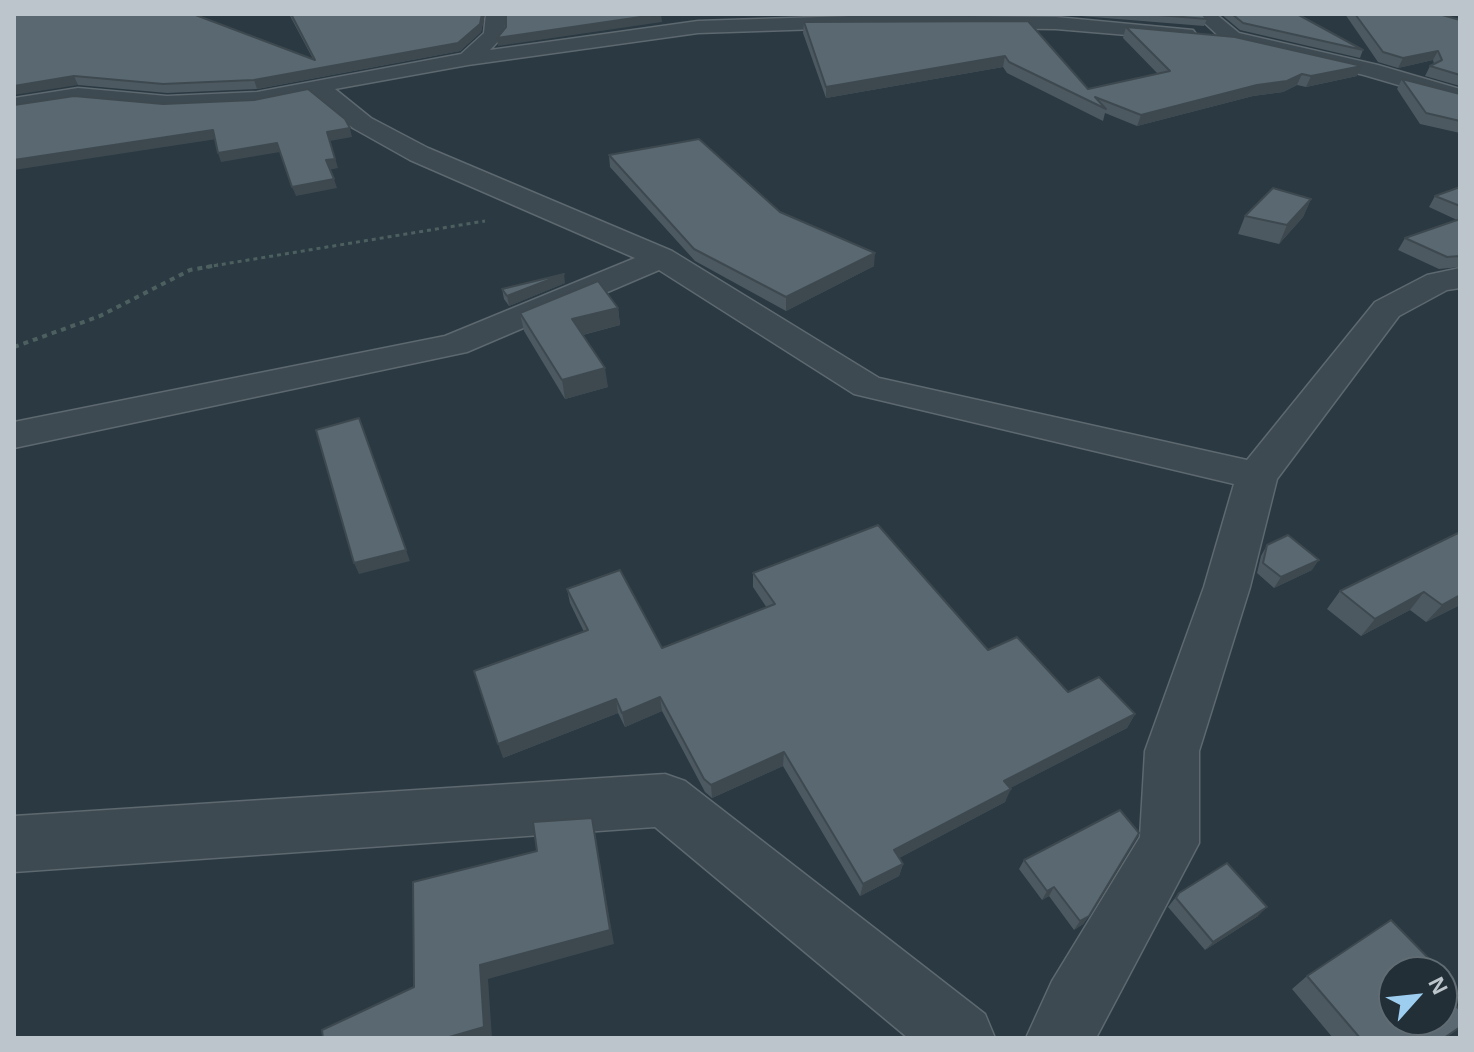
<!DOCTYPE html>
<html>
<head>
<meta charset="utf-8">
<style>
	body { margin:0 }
	#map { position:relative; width:1474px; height:1052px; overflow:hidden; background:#2a3942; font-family:Helvetica,sans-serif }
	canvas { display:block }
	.frame { position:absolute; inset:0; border:16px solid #bcc5cb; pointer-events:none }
	.north { position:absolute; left:1378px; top:956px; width:80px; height:80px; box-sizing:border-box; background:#232f37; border:2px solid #606b72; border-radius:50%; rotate:63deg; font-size:22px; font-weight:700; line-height:32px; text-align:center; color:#bcc5cb }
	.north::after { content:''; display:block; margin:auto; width:28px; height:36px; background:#9dcdef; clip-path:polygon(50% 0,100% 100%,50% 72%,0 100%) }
</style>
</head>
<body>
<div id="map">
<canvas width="1474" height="1052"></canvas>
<div class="frame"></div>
<div class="north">N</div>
</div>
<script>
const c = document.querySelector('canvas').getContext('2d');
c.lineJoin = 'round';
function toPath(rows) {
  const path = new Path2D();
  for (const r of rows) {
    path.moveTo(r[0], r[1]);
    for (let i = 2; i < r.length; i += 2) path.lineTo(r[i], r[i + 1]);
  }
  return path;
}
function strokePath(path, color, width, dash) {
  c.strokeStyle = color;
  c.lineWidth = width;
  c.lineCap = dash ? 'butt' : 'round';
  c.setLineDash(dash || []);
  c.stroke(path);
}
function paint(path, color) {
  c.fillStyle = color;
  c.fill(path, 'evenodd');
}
const pathFar1 = toPath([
	[206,267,485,221]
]);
const path = toPath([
	[14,347,100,316,190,270,218,265]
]);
const minor = toPath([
	[486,14,506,14,504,35,490,50,698,21,880,15,1056,17,1193,30,1196,34,1186,40,1056,29,880,27,698,33,468,65,335,89,371,118,428,148,672,251,879,378,1247,460,1375,302,1427,275,1460,268,1460,288,1447,290,1399,316,1277,479,1250,587,1199,751,1199,843,1096,1038,1026,1038,1052,981,1140,837,1145,751,1204,587,1234,484,854,394,659,270,467,352,14,448,14,422,445,336,635,258,410,160,353,128,312,94,257,106,167,110,78,102,14,112,14,98,78,88,167,96,257,92,461,54,484,33,486,14],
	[1195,14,1216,14,1239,33,1378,65,1460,89,1460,103,1364,75,1225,42,1195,14],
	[665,774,685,781,985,1014,995,1038,908,1038,655,827,14,872,14,816,665,774]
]);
const wall = toPath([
	[14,14,313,59,289,14,485,14,481,32,460,51,257,89,167,93,78,85],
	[1056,14,1202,14,1207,19,1204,26],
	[1221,14,1297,14,1363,50,1360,58,1240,30],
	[1345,14,1439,14,1460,20,1460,86,1425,76,1430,66,1434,64,1433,60,1398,68,1378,62],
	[1028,21,1088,89,1158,74,1123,38,1126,27,1357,76,1306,87,1297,85,1283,92,1253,96,1137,126,1105,113,1103,121,1007,73,1003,67,826,98,803,33,804,22],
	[1402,79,1460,94,1460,133,1420,124,1397,89],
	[609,155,780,212,874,266,786,311,695,261,610,167],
	[1460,187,1460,267,1439,269,1398,250,1405,238,1457,220,1429,207,1435,196],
	[1311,199,1303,217,1279,244,1238,234,1245,216],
	[565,283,509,306,504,299,502,289],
	[618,308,620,325,583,335,608,387,565,399,524,331,520,313],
	[1460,534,1460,605,1426,622,1410,610,1361,636,1327,609,1340,591],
	[1267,545,1312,570,1274,588,1257,573,1261,556],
	[753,573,988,650,1068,692,1135,714,1127,728,1010,788,1005,802,899,858,903,864,899,876,860,896,783,766,712,798,705,792,662,711,625,727,618,713,503,758,584,632,570,603,567,589,662,648,767,608,753,587],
	[1024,860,1089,916,1083,924,1074,930,1049,896,1042,900,1019,869],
	[1179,893,1258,916,1205,950,1168,907],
	[1394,972,1444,1038,1333,1038,1292,989,1307,976]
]);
const shadedWall = toPath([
	[482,14,485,14,481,32,460,51,257,89,254,80],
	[661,14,662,22,498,46,497,38],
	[1438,51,1433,60,1398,68,1403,58],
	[1005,56,1003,67,826,98,826,87],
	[1362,66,1357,76,1306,87,1311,76],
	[1302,74,1297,85,1283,92,1253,96,1137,126,1141,115],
	[74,76,78,85,14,95,14,86],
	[350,128,352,137,330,141,338,168,329,170,326,160,327,132],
	[213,130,217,139,14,170,14,160],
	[277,143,280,152,221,162,218,153],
	[334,179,337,188,296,196,292,187],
	[1311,199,1303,217,1279,244,1287,225],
	[875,253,874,266,786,311,786,297],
	[564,274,565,283,509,306,507,296],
	[618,308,620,325,574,337,572,319],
	[605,368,608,387,565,399,562,380],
	[359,418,410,561,359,574,354,563],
	[1319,560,1312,570,1274,588,1281,577],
	[1424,592,1410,610,1361,636,1375,619],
	[1460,595,1460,605,1426,622,1442,605],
	[660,697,662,711,625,727,622,713],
	[616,699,618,713,503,758,498,744],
	[1135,714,1127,728,999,794,1004,781],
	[784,752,783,766,712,798,711,785],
	[1011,789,1005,802,890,863,894,850],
	[592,818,614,944,488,979,492,1038,446,1038,480,965],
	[903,864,899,876,860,896,863,884],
	[1054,887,1049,896,1042,900,1047,891],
	[1267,907,1258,916,1205,950,1213,942],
	[1089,916,1083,924,1074,930,1080,921]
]);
const building = toPath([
	[14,14,193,14,315,60,291,14,482,14,480,24,458,43,254,80,163,84,74,76,14,86,14,14],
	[506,14,661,14,497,38,506,27,506,14],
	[1146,14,1202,14,1207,19,1146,14],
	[1232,14,1297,14,1363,50,1243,23,1232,14],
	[1355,14,1439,14,1460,20,1460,75,1430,66,1442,60,1438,51,1403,58,1383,52,1355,14],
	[1028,21,1088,89,1170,71,1126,27,1235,37,1362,66,1311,76,1302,74,1287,81,1257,85,1141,115,1095,97,1106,109,1009,62,1005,56,826,87,804,22,1028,21],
	[1402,79,1460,94,1460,121,1426,113,1402,79],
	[308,89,345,119,350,128,327,132,335,159,326,160,334,179,292,187,277,143,218,153,213,130,14,160,14,105,74,96,163,104,254,100,308,89],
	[699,139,780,212,875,253,786,297,694,249,609,155,699,139],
	[1460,187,1460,206,1435,196,1460,187],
	[1273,188,1311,199,1287,225,1245,216,1273,188],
	[1460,219,1460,256,1447,257,1405,238,1460,219],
	[564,274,507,296,502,289,564,274],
	[598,281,618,308,572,319,605,368,562,380,520,313,598,281],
	[359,418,406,550,354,563,316,430,359,418],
	[878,525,988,650,1017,637,1068,692,1099,677,1135,714,1004,781,1011,789,894,850,903,864,863,884,784,752,711,785,704,779,660,697,622,713,616,699,498,744,474,671,588,630,567,589,620,570,662,648,775,604,753,573,878,525],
	[1458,533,1460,534,1460,595,1442,605,1424,592,1375,619,1340,591,1458,533],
	[1288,535,1319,560,1281,577,1263,563,1267,545,1288,535],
	[1120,810,1139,833,1089,916,1080,921,1054,887,1047,891,1024,860,1120,810],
	[592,818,610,930,480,965,484,1027,446,1038,323,1038,322,1030,414,987,413,882,537,851,533,822,592,818],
	[1227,863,1267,907,1213,942,1176,898,1179,893,1227,863],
	[1391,920,1442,972,1394,972,1394,1020,1442,1020,1442,992,1460,1010,1460,1027,1444,1038,1360,1038,1307,976,1391,920]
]);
strokePath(minor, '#5d686f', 3);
strokePath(pathFar1, '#4d605f', 3, [4, 4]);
strokePath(path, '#4d605f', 4, [5, 5]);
paint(minor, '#3e4a51');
paint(wall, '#4d5961');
paint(shadedWall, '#3e494f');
paint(building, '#596871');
strokePath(building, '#3e494f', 2);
</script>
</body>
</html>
